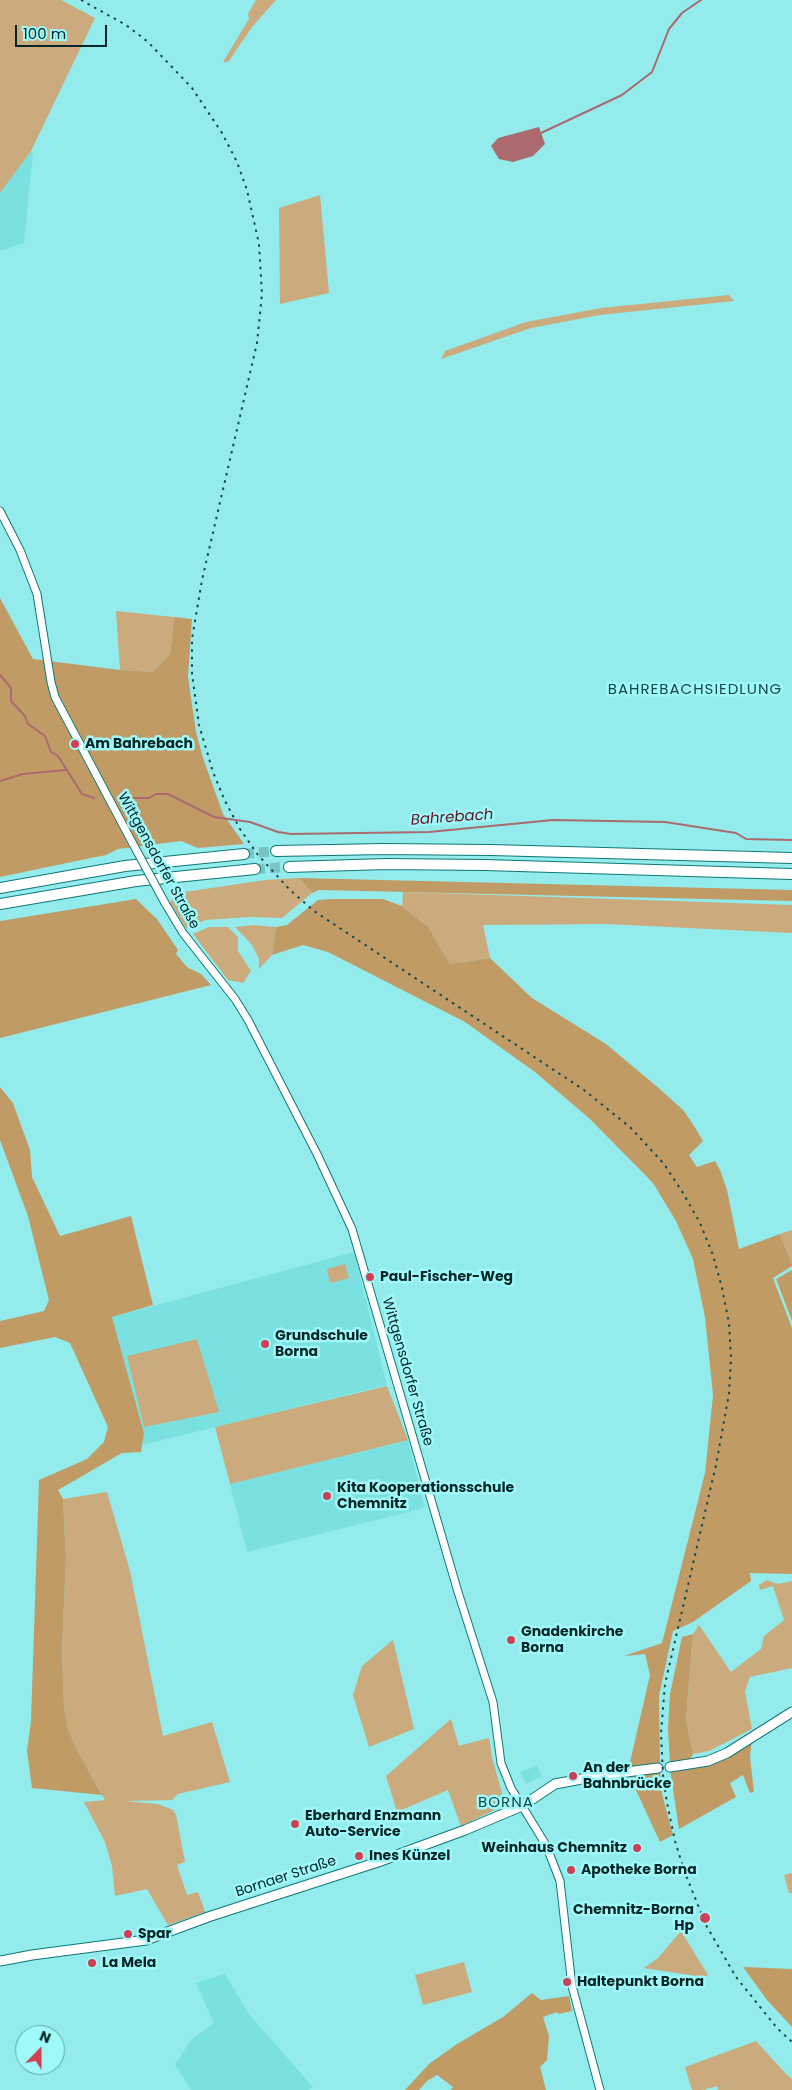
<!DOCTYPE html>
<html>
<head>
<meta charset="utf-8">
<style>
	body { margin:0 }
	#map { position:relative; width:792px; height:2090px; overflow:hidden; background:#93eceb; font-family:Poppins,sans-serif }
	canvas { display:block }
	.north { position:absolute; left:15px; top:2025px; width:50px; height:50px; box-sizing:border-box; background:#a0f9f9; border:1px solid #60a4a5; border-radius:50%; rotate:22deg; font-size:14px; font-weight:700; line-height:20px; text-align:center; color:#002526 }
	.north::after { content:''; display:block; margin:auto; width:18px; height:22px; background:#cf3f56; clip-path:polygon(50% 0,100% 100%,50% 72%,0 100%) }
	.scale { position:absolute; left:15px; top:25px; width:92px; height:22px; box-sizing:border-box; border:2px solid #002526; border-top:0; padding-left:6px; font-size:15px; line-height:18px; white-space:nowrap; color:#002526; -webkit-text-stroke:4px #a0f9f9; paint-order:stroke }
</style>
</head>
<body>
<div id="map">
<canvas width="792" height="2090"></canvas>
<div class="north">N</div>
<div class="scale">100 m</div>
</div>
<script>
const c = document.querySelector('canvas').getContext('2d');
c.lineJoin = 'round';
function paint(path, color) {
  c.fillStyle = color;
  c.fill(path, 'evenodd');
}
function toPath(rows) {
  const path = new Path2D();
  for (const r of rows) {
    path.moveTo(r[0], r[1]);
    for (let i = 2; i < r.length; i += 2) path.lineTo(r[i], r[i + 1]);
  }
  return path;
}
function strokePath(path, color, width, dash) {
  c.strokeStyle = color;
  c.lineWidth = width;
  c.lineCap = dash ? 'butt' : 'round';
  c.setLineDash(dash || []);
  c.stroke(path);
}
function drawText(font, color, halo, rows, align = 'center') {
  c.font = font + ' Poppins,sans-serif';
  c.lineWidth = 5;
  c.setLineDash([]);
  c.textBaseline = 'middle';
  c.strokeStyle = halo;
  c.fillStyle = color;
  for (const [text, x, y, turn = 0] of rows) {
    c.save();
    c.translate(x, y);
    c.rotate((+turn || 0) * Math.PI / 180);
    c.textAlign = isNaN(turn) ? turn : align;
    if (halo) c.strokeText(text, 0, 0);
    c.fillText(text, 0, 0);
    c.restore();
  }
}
const built = toPath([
	[31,151,33,153,24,243,0,251,0,193],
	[354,1252,387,1385,142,1445,144,1433,112,1317],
	[408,1440,425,1508,247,1552,230,1484],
	[537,1766,542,1776,526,1784,520,1772],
	[225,1974,249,2014,313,2087,309,2090,191,2090,175,2064,192,2039,214,2023,196,1983]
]);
const green = toPath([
	[0,0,61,0,95,18,31,151,0,193],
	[256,0,276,0,252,27,228,62,223,62,249,19,248,14],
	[320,195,329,293,280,304,279,208],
	[729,295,734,301,600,315,531,328,441,359,445,351,526,322,601,308],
	[116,611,174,617,170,654,153,672,120,670],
	[299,878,312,893,282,918,250,917,206,920,186,928,170,902,178,893,265,880],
	[403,892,792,905,792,933,606,924,483,925,490,958,450,964,428,927,402,906],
	[254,925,276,927,272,955,259,969,259,959,252,945,235,927],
	[209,927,228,927,238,937,238,951,251,971,243,983,228,980,193,934],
	[792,1230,792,1264,780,1234],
	[345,1264,349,1278,330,1283,327,1269],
	[197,1339,219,1412,144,1427,127,1356],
	[387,1386,408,1440,230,1484,215,1427],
	[107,1492,130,1571,163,1736,212,1722,230,1782,178,1794,172,1800,125,1801,158,1804,173,1810,176,1815,185,1862,177,1865,187,1895,198,1892,205,1912,168,1925,147,1889,115,1896,112,1866,105,1842,84,1802,105,1800,76,1748,68,1729,64,1707,62,1651,66,1558,63,1499],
	[767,1580,778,1584,792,1581,792,1668,750,1677,745,1691,752,1729,709,1751,693,1754,686,1720,693,1634,699,1625,731,1672,761,1649,764,1636,784,1620,773,1586,760,1590,759,1585],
	[393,1640,414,1729,369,1747,353,1695,362,1666],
	[451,1719,459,1746,489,1738,492,1757,502,1793,503,1806,461,1826,448,1790,397,1812,386,1776],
	[792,1873,792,1893,789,1893,784,1875],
	[681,1931,708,1975,703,1977,644,1968,658,1958],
	[464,1962,472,1992,423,2005,415,1975],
	[756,2041,787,2075,792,2079,792,2090,718,2090,717,2086,703,2090,692,2090,685,2067]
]);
const forest = toPath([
	[0,598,33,659,120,670,153,672,170,654,174,617,192,619,188,677,196,732,203,758,223,814,244,844,198,848,181,841,118,849,106,855,91,858,0,877],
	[299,878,792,890,792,901,319,890,312,893],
	[136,899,157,919,178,950,176,954,187,967,201,974,211,985,0,1038,0,921],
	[332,899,383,899,402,906,428,927,450,964,490,958,532,998,606,1044,661,1090,684,1111,696,1129,703,1141,689,1155,697,1167,715,1161,720,1170,727,1190,739,1249,780,1234,792,1264,792,1266,773,1278,792,1328,792,1574,750,1573,751,1581,693,1622,673,1631,659,1696,660,1766,628,1771,650,1675,645,1654,624,1656,662,1643,705,1473,713,1395,705,1317,693,1259,676,1221,653,1183,590,1119,535,1072,465,1022,328,952,303,945,272,955,276,927,287,925,318,900],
	[0,1087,13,1103,30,1150,32,1177,60,1236,131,1216,153,1305,112,1317,144,1433,141,1452,122,1453,58,1490,63,1499,66,1558,62,1651,64,1707,68,1729,76,1748,102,1795,32,1788,27,1751,31,1721,39,1480,87,1459,104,1442,108,1427,70,1343,55,1337,0,1348,0,1321,44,1311,49,1300,28,1216,0,1140],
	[792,1270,792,1321,776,1279],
	[693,1634,686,1720,693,1754,689,1761,670,1764,668,1728,670,1694,682,1637],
	[752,1739,750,1757,754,1792,750,1793,743,1775,730,1783,736,1797,679,1829,670,1769,708,1763],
	[660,1771,662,1794,673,1835,660,1842,628,1773],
	[743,1967,792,1969,792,2027,767,2000],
	[532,1993,541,2000,569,1996,572,2011,559,2014,557,2012,543,2017,549,2036,547,2060,540,2067,546,2090,451,2090,453,2087,437,2075,427,2081,419,2090,405,2090,429,2064,457,2044,503,2017]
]);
const water = toPath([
	[539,127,545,144,533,156,513,162,499,159,491,146,498,138]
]);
const stream = toPath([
	[541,133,622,95,652,72,669,29,682,13,701,0],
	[0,675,11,688,11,701,25,716,28,724,45,736,51,752,58,756,82,794,94,798],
	[0,781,23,774,66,770],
	[118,798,149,798,156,794,168,794,214,817,250,822,278,832,291,834,429,832,553,820,665,822,736,833,746,839,792,840]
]);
const highwayTunnel = toPath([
	[244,854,276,851],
	[255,869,289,867]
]);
const minor = toPath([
	[0,511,20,550,37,594,51,682,55,697,133,844],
	[165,903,183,933,235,999,248,1020,317,1154,352,1229,458,1592,493,1702,501,1763,511,1788,546,1845,560,1881,572,1986,600,2090]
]);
const major = toPath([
	[670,1767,708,1761,727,1753,792,1712],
	[0,1961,32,1955,146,1940,208,1917,378,1862,465,1830,522,1806,555,1784,603,1775,658,1768]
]);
const highway = toPath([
	[276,851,384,849,491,850,792,858],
	[289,867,386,864,484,865,792,874],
	[0,888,125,866,244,854],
	[0,904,136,881,255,869]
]);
const rail = toPath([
	[81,0,126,25,148,42,192,88,222,133,237,162,247,190,259,244,262,294,257,343,202,580,192,639,192,674,199,725,213,772,225,801,240,829,258,855,290,890,314,911,584,1090,631,1128,664,1164,683,1193,700,1223,713,1255,722,1288,729,1323,731,1358,729,1394,716,1465,665,1684,661,1733,663,1775,667,1803,675,1841,685,1873,706,1925,736,1977,777,2028,792,2042]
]);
const minorBridge = toPath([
	[133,844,165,903]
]);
const markers = [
	[75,744,5,"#cf3f56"],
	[370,1277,5,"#cf3f56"],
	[265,1344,5,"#cf3f56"],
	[327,1496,5,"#cf3f56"],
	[511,1640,5,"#cf3f56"],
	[573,1776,5,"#cf3f56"],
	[295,1824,5,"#cf3f56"],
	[637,1848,5,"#cf3f56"],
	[359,1856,5,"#cf3f56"],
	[571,1870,5,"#cf3f56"],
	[705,1918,6,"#cf3f56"],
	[128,1934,5,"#cf3f56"],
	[92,1963,5,"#cf3f56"],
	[567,1982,5,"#cf3f56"]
];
const poiNames = [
	["Am Bahrebach",85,744],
	["Paul-Fischer-Weg",380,1277],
	["Grundschule",275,1336],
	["Borna",275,1352],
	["Kita Kooperationsschule",337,1488],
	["Chemnitz",337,1504],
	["Gnadenkirche",521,1632],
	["Borna",521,1648],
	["An der",583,1768],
	["Bahnbrücke",583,1784],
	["Eberhard Enzmann",305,1816],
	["Auto-Service",305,1832],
	["Weinhaus Chemnitz",627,1848,"right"],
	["Ines Künzel",369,1856],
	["Apotheke Borna",581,1870],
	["Chemnitz-Borna",694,1910,"right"],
	["Hp",694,1926,"right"],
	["Spar",138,1934],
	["La Mela",102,1963],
	["Haltepunkt Borna",577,1982]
];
const streetNames = [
	["Wittgensdorfer Straße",158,861,61],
	["Wittgensdorfer Straße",407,1372,74],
	["Bornaer Straße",286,1877,-18]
];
const neighbourhoodNames = [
	["BAHREBACHSIEDLUNG",695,690],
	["BORNA",506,1803]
];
const waterNames = [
	["Bahrebach",452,818,-4]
];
paint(built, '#7be0e0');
paint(green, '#cbaa7d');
paint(forest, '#c09b66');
paint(water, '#aa6a6e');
strokePath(stream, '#aa6a6e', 2);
strokePath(highwayTunnel, '#76c4c4', 10, [10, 5]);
strokePath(minor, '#0d7878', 9);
strokePath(major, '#0d7878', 11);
strokePath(highway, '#0d7878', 12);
strokePath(minor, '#fff', 7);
strokePath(major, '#fff', 9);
strokePath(highway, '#fff', 10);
strokePath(rail, '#1a4848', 2, [2.5, 5]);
strokePath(minorBridge, '#0d7878', 9, []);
strokePath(minorBridge, '#fff', 7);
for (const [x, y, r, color] of markers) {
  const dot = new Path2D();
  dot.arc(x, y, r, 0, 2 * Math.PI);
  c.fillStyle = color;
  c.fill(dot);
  strokePath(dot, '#a0f9f9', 2);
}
drawText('bold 14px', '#002526', '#a0f9f9', poiNames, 'left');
drawText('14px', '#002526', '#a0f9f9', streetNames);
c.letterSpacing = '1px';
drawText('15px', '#174848', '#a0f9f9', neighbourhoodNames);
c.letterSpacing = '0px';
drawText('italic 15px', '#631222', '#a0f9f9', waterNames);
</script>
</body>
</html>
